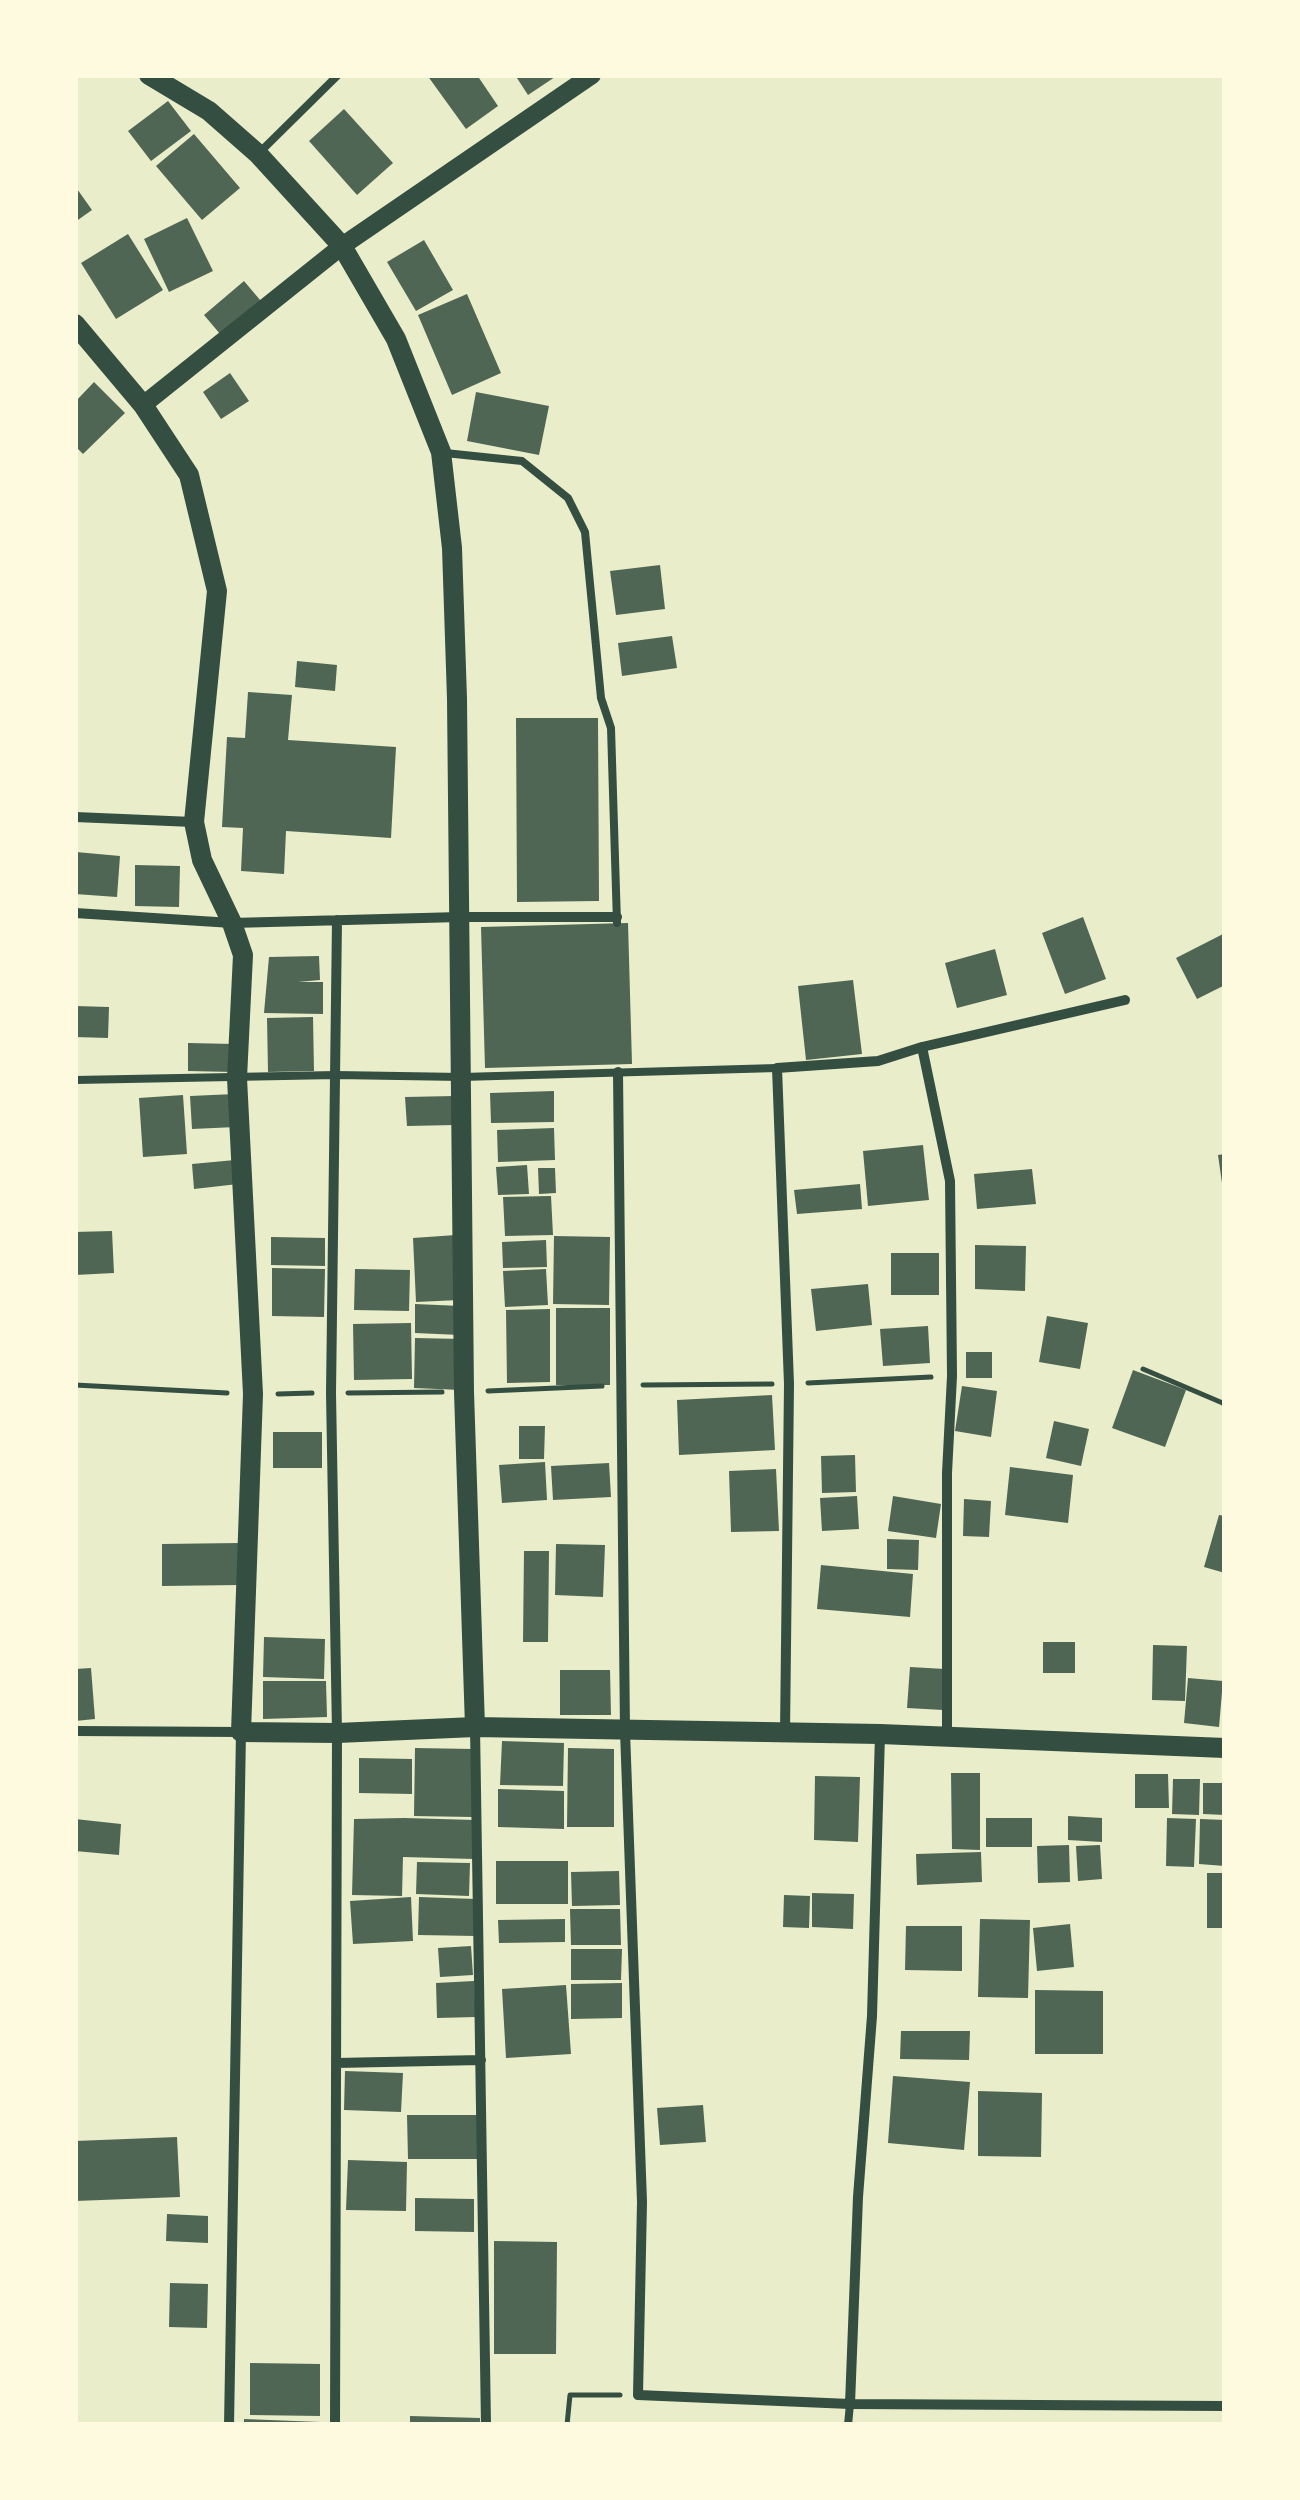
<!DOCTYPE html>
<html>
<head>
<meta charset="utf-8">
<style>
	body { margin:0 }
	#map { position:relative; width:1300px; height:2500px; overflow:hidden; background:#e9edc9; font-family:"IBM Plex Sans",sans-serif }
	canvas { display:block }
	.frame { position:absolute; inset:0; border:78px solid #fefae0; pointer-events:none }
</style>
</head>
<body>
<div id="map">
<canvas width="1300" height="2500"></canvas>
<div class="frame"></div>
</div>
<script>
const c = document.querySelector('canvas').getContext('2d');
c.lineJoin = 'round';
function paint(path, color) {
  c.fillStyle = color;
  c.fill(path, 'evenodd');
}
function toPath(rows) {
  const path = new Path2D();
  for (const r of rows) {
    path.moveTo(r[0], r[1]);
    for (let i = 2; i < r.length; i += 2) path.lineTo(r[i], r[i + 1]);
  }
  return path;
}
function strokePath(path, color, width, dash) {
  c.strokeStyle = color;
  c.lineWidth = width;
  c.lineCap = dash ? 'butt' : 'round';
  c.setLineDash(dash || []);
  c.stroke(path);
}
const building = toPath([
	[427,75,477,75,498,106,466,129],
	[515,75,558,75,528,95],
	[168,101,191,131,151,161,128,131],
	[344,109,393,163,357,195,309,141],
	[194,134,240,188,202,220,156,166],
	[75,186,92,210,75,222],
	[187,218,213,271,169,292,144,239],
	[128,234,163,290,116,319,81,263],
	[424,240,453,290,416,311,387,262],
	[244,281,266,307,226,341,204,315],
	[467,294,501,373,452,395,418,315],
	[230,373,249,401,221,419,203,392],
	[94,382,125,413,83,454,75,446,75,402],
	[476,392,549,406,539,455,467,441],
	[660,565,665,609,616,615,610,571],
	[672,636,677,668,622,676,618,643],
	[297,661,337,665,335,691,295,687],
	[248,692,292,695,288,740,396,747,391,838,286,831,284,874,241,871,243,828,222,827,227,737,245,738],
	[516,718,598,718,599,901,517,902],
	[76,852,120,856,117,897,75,894],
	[135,865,180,866,179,907,135,906],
	[1083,917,1106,979,1065,994,1042,933],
	[628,923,632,1064,485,1068,481,927],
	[1225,933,1225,985,1197,999,1176,958],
	[995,949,1007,995,957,1008,945,963],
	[319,956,320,980,298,982,323,982,323,1014,264,1013,269,957],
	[853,980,862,1054,806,1060,798,986],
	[75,1006,109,1007,108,1038,75,1037],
	[313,1017,314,1071,268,1072,267,1018],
	[188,1043,234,1044,233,1072,188,1071],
	[554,1091,554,1122,491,1123,490,1093],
	[235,1094,236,1127,192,1129,190,1096],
	[183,1095,187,1154,143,1157,139,1098],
	[454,1096,455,1125,407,1126,405,1097],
	[554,1128,555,1160,498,1162,497,1130],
	[923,1145,929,1200,868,1206,863,1151],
	[1225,1154,1225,1189,1223,1190,1218,1155],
	[235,1160,238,1184,194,1189,192,1164],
	[527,1165,529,1194,498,1195,496,1167],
	[538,1168,555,1168,556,1193,539,1194],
	[1032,1169,1036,1204,977,1209,974,1174],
	[860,1184,862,1209,797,1214,794,1190],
	[551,1196,553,1235,505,1236,503,1197],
	[112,1231,114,1273,75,1275,75,1232],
	[456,1235,459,1300,416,1302,413,1238],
	[554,1236,610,1237,609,1305,553,1304],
	[271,1237,325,1238,325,1266,271,1265],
	[546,1240,547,1267,503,1268,502,1242],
	[975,1245,1026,1246,1025,1291,975,1289],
	[891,1253,939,1253,939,1295,891,1295],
	[272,1268,325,1269,324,1317,272,1316],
	[355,1269,410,1270,409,1311,354,1310],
	[546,1269,548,1305,505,1307,503,1271],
	[868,1284,872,1325,816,1331,811,1289],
	[415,1304,461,1306,460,1335,415,1333],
	[556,1308,610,1308,610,1385,556,1385],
	[550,1309,550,1382,507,1383,506,1310],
	[1047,1316,1088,1323,1080,1369,1039,1362],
	[411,1323,412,1379,354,1380,353,1324],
	[928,1326,930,1363,883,1366,880,1329],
	[415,1338,462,1339,461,1390,414,1388],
	[966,1352,992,1352,992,1378,966,1378],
	[1133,1370,1186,1390,1165,1447,1112,1428],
	[962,1386,997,1391,991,1437,955,1431],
	[772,1395,775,1450,679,1455,677,1400],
	[1054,1421,1089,1429,1081,1466,1046,1458],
	[519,1426,545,1426,544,1459,519,1459],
	[273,1432,322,1432,322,1468,273,1468],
	[855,1455,856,1492,822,1493,821,1456],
	[545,1462,547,1500,502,1503,499,1465],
	[609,1463,611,1497,553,1500,551,1466],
	[1010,1467,1073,1475,1068,1523,1005,1515],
	[776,1469,779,1531,731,1532,729,1471],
	[857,1496,859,1529,822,1531,820,1498],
	[893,1496,941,1504,936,1538,888,1531],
	[964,1499,991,1501,989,1537,963,1536],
	[1219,1515,1225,1516,1225,1573,1204,1567],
	[887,1539,919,1540,918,1570,887,1569],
	[239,1543,239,1585,162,1586,162,1544],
	[556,1544,605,1545,603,1597,555,1595],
	[524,1551,549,1551,548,1642,523,1642],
	[821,1565,913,1574,910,1617,817,1609],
	[264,1637,325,1639,324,1679,263,1677],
	[1043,1642,1075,1642,1075,1673,1043,1673],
	[1153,1645,1187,1646,1185,1701,1152,1700],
	[910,1667,945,1669,943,1710,907,1708],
	[91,1668,95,1719,75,1721,75,1669],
	[560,1670,610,1670,611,1715,560,1715],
	[1188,1678,1223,1681,1219,1727,1184,1723],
	[263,1681,326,1681,327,1717,263,1719],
	[502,1741,564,1743,563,1786,500,1785],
	[415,1748,473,1749,472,1817,414,1816],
	[568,1748,614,1749,614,1827,567,1827],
	[359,1758,412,1759,412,1794,359,1793],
	[951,1773,980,1773,980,1850,952,1849],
	[1135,1774,1168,1774,1169,1808,1135,1808],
	[815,1776,860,1777,858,1842,814,1840],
	[1173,1779,1200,1779,1199,1815,1172,1814],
	[1203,1783,1225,1783,1225,1815,1203,1814],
	[498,1789,564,1791,564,1829,498,1827],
	[1068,1816,1102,1818,1102,1842,1068,1840],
	[404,1818,475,1820,474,1859,403,1857,402,1896,352,1895,354,1819],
	[986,1818,1032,1818,1032,1847,986,1847],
	[1167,1818,1196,1819,1194,1867,1166,1866],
	[75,1819,121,1824,119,1855,75,1851],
	[1200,1819,1225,1820,1225,1866,1199,1864],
	[1069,1845,1070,1882,1038,1883,1037,1846],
	[1100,1845,1102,1879,1078,1881,1076,1846],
	[981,1852,982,1882,917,1885,916,1854],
	[496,1861,568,1861,568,1904,496,1904],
	[417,1862,470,1863,469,1896,416,1894],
	[619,1871,620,1905,572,1906,571,1872],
	[1207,1873,1225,1873,1225,1928,1207,1928],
	[812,1893,854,1894,853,1929,812,1927],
	[784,1895,810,1896,809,1928,783,1927],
	[411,1897,413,1941,353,1944,350,1901],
	[419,1897,476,1899,476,1936,418,1935],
	[570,1909,620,1909,621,1945,571,1945],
	[565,1919,565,1942,499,1943,498,1920],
	[980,1919,1030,1920,1028,1998,978,1997],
	[1070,1924,1074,1967,1037,1971,1033,1928],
	[906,1926,962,1926,962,1971,905,1970],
	[471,1946,473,1975,440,1977,438,1948],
	[571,1949,622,1949,621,1980,571,1980],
	[474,1981,476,2017,437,2018,436,1983],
	[622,1983,622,2018,571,2019,571,1984],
	[566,1985,571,2054,506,2058,502,1989],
	[1035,1990,1103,1991,1103,2054,1035,2054],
	[901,2031,970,2031,969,2060,900,2059],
	[345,2071,403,2073,401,2112,344,2110],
	[893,2076,970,2082,964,2150,888,2143],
	[978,2091,1042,2093,1041,2157,978,2156],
	[703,2105,706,2142,660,2145,657,2108],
	[407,2115,477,2115,477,2159,408,2159],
	[177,2137,180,2197,75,2201,75,2141],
	[348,2160,407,2162,406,2211,346,2210],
	[415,2198,474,2199,474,2232,415,2231],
	[167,2214,208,2216,208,2243,166,2241],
	[494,2241,557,2242,556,2354,494,2354],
	[170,2283,208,2284,207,2328,169,2327],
	[250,2363,320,2364,320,2416,250,2415],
	[410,2416,480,2418,480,2425,410,2425],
	[244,2419,320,2422,320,2425,244,2425]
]);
const path = toPath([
	[1143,1369,1225,1404],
	[808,1383,931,1377],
	[75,1385,227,1393],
	[643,1385,772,1384],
	[488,1391,602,1386],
	[348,1393,442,1392],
	[278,1394,312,1393],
	[567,2425,570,2395,620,2395]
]);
const service = toPath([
	[258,154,338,75],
	[445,453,522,461,568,498,585,532,601,698,611,728,617,923],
	[75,1080,336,1075,462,1077,777,1068],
	[848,2425,850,2404]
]);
const minor = toPath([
	[75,817,193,822],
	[75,913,232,923,460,917,617,917],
	[922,1047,950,1181,952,1376,947,1473,947,1736],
	[618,1072,625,1731,642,2202,638,2395,850,2404,1225,2406],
	[475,1727,486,2425],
	[75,1731,241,1732,229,2425],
	[785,1733,789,1384,777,1068,878,1061,922,1047,1125,1000],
	[336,2063,481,2060],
	[850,2404,858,2197,872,2016,880,1734],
	[335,2425,337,1733,331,1393,337,920]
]);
const tertiary = toPath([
	[143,405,342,246,592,75]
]);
const secondary = toPath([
	[149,75,209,111,258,154,342,246,396,339,441,452,452,548,457,699,464,1392,475,1727],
	[75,324,143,405,189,475,217,591,194,822,202,860,232,923,243,955,237,1078,253,1394,241,1732,337,1733,475,1727,880,1734,1225,1748]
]);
paint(building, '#4f6655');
strokePath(path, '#344e41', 5);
strokePath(service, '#344e41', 8);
strokePath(minor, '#344e41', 10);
strokePath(tertiary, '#344e41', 18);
strokePath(secondary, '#344e41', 20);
</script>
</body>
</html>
